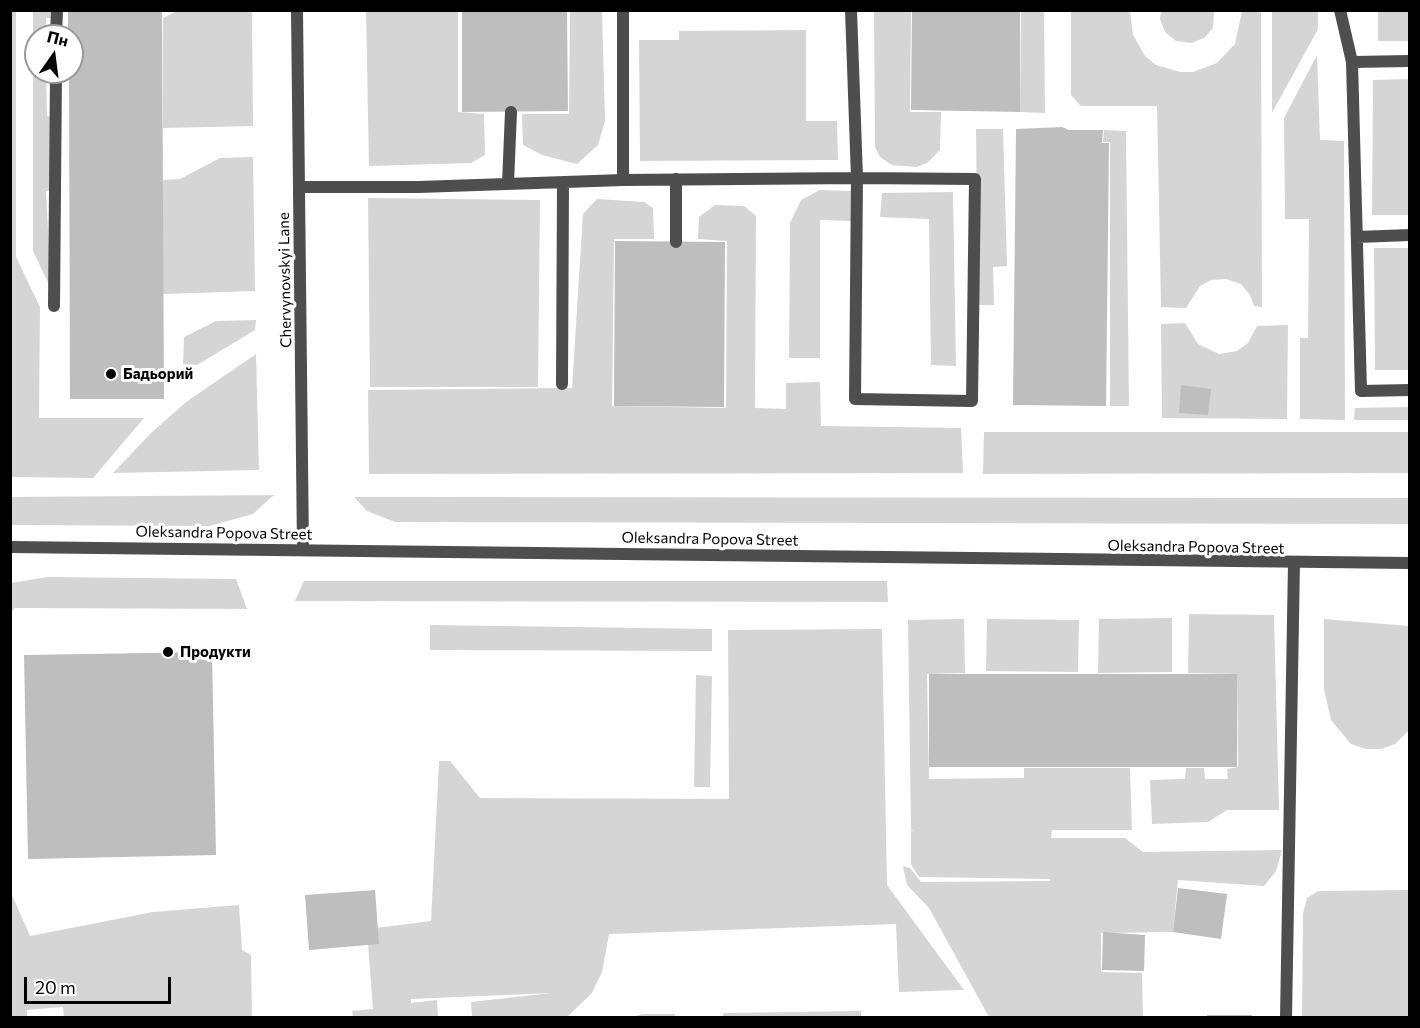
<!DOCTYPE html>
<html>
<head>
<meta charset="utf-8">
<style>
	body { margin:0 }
	#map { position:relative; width:1420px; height:1028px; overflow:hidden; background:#fff; font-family:Commissioner,sans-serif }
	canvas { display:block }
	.frame { position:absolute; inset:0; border:12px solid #000; pointer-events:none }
	.north { position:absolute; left:24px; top:24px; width:60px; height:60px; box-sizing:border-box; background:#fff; border:2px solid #999; border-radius:50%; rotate:14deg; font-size:16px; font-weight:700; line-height:24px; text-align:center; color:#000 }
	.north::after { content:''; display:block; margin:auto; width:21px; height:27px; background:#000; clip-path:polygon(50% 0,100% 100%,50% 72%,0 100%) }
	.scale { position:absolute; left:24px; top:977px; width:147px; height:27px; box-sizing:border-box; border:3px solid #000; border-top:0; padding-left:8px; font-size:18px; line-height:21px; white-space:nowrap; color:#000; -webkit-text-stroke:4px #fff; paint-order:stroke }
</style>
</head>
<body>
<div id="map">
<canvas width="1420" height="1028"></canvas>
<div class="frame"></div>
<div class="north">Пн</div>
<div class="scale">20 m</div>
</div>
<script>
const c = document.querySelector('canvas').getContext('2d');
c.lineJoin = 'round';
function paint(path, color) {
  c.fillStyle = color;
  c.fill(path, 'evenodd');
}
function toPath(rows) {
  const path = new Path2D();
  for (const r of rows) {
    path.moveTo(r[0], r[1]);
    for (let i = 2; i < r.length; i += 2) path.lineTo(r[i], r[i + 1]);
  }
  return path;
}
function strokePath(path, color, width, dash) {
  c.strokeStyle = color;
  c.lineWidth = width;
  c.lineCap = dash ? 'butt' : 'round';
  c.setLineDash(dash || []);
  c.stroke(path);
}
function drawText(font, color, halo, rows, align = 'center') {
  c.font = font + ' Commissioner,sans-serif';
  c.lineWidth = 6;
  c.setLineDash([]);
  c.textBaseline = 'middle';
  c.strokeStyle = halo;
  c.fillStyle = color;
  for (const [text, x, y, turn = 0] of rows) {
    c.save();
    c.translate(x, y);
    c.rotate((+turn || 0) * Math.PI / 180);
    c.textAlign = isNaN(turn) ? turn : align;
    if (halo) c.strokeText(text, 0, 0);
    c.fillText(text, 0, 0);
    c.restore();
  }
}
const green = toPath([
	[16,10,16,257,40,307,39,418,144,418,93,478,11,477,10,11],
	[33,11,51,11,51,18,46,18,46,36,36,36,36,72,46,72,47,116,53,117,53,191,46,191,51,289,33,251],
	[177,11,252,11,253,126,163,128,163,18],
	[366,11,458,11,458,112,484,114,485,155,471,163,369,166],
	[570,11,602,11,605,121,598,145,577,164,542,155,523,145,522,114,569,114],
	[874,11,911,11,910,112,941,112,940,150,927,163,917,167,892,165,880,157,875,147],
	[1021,11,1044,11,1045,113,1020,112],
	[1071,11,1130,11,1133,35,1145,56,1156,65,1180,72,1193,72,1217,63,1235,44,1242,11,1261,11,1262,307,1254,306,1250,295,1241,284,1226,279,1211,280,1200,286,1186,308,1161,307,1157,106,1081,106,1071,95],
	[1214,11,1213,28,1204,38,1191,43,1176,41,1165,32,1160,19,1161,11],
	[1272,11,1318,11,1318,29,1272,113],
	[1378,11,1409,11,1409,41,1378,41],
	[806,30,806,121,837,121,838,160,640,161,639,40,679,40,679,31],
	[1317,55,1320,140,1344,141,1345,420,1300,419,1300,338,1308,338,1309,219,1285,219,1284,118],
	[1409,79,1409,215,1372,215,1373,80],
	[976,129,1003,129,1007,266,993,267,994,305,978,305],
	[1104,130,1126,131,1129,406,1110,406,1110,142,1103,142],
	[253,157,255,291,163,294,163,180,180,179,220,158],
	[820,190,851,191,852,221,820,220,820,358,789,358,790,223,801,200],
	[953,192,956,366,931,365,929,219,880,217,882,193],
	[368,198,540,200,538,387,370,387],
	[597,199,644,202,653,208,654,239,614,239,612,406,726,408,727,241,698,239,699,217,715,205,744,206,756,216,755,408,786,409,786,383,820,382,821,426,961,428,963,473,369,474,368,390,572,388,583,214],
	[1374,248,1409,248,1409,370,1375,370],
	[256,320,255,330,197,365,183,364,184,337,216,321],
	[1185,323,1198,344,1219,354,1237,351,1248,343,1257,326,1288,325,1287,419,1162,418,1161,324],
	[256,354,259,470,113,473,151,433,186,402],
	[1409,407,1409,420,1354,420,1355,408],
	[984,432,1409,432,1409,473,983,474],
	[274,495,253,514,209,526,11,525,11,497],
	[354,497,1409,498,1410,524,395,522,367,511],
	[48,577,236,579,247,609,15,608,11,611,11,583],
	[304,581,887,581,888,602,295,601],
	[1189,614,1274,615,1279,810,1227,810,1208,822,1152,824,1150,780,1185,779,1186,768,1204,768,1205,779,1228,779,1227,769,1238,767,1237,674,1188,673],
	[1172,618,1172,672,1098,673,1099,619],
	[964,619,965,673,927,674,929,779,1024,778,1024,768,1130,768,1132,830,1052,830,1051,838,1125,838,1143,852,1282,850,1276,871,1264,886,1178,880,1173,932,1101,933,1101,972,1142,973,1143,1018,989,1017,929,908,907,885,903,866,910,868,921,882,1050,881,1050,879,919,877,911,864,911,831,914,830,911,830,908,620],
	[987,619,1079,620,1078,672,986,671],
	[1324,619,1409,626,1409,730,1395,744,1381,749,1366,749,1351,744,1331,720,1324,689],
	[430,625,712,629,712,651,430,650],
	[882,629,887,885,964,990,899,992,896,924,609,934,602,972,592,993,567,1017,472,1017,471,1002,552,993,411,999,411,1003,437,1000,438,1017,353,1017,352,1011,373,1009,368,944,344,932,431,921,439,761,450,761,480,798,729,799,728,630],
	[696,675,712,676,710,787,694,787],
	[1409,890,1409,1017,1302,1017,1303,914,1307,898,1318,891],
	[11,893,30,936,153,912,239,905,242,950,251,955,252,1017,64,1017,63,1007,27,1010,27,1017,11,1017],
	[861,1011,861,1018,723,1017,723,1013],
	[643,1014,675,1014,675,1017,632,1017]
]);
const building = toPath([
	[68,10,162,10,164,399,70,399,69,72,72,72,72,36,68,36],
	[462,10,567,10,568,111,462,112],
	[912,10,1020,10,1020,112,911,110],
	[1062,127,1069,130,1103,130,1102,143,1109,143,1106,406,1013,405,1016,129],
	[615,241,725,242,724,407,614,406],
	[1181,385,1211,389,1208,415,1179,413],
	[212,652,216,855,28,859,24,655],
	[929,674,1237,674,1237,767,929,767],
	[1178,888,1227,894,1221,939,1173,932],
	[375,890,379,944,309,950,305,895],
	[1103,932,1145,935,1144,971,1102,970],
	[1207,1015,1252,1015,1252,1018,1207,1018]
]);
const lane = toPath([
	[1340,10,1352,62],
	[56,36,57,10],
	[1410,61,1352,62,1361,391,1410,390],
	[857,178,975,179,972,401,855,399,857,178],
	[623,180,857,178,851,10],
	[508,183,511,112],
	[299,187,419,187,623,180,623,10],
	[1357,237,1410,235],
	[676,242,676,179],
	[54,306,56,72],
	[562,384,563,182],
	[1286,1018,1294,563]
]);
const street = toPath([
	[297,10,303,549],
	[10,547,1410,563]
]);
const markers = [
	[111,374,6,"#000"],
	[168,652,6,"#000"]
];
const streetNames = [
	["Chervynovskyi Lane",285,280,-91],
	["Oleksandra Popova Street",224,533,1],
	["Oleksandra Popova Street",710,539,1],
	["Oleksandra Popova Street",1196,547,1]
];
const poiNames = [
	["Бадьорий",123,374],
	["Продукти",180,652]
];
paint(green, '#d5d5d5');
paint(building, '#bebebe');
strokePath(lane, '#4e4e4e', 12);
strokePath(street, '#4e4e4e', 12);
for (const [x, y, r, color] of markers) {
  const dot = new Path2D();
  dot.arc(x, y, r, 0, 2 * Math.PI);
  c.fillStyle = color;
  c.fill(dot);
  strokePath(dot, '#fff', 2);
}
drawText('15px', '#000', '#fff', streetNames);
drawText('bold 15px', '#000', '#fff', poiNames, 'left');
</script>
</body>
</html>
